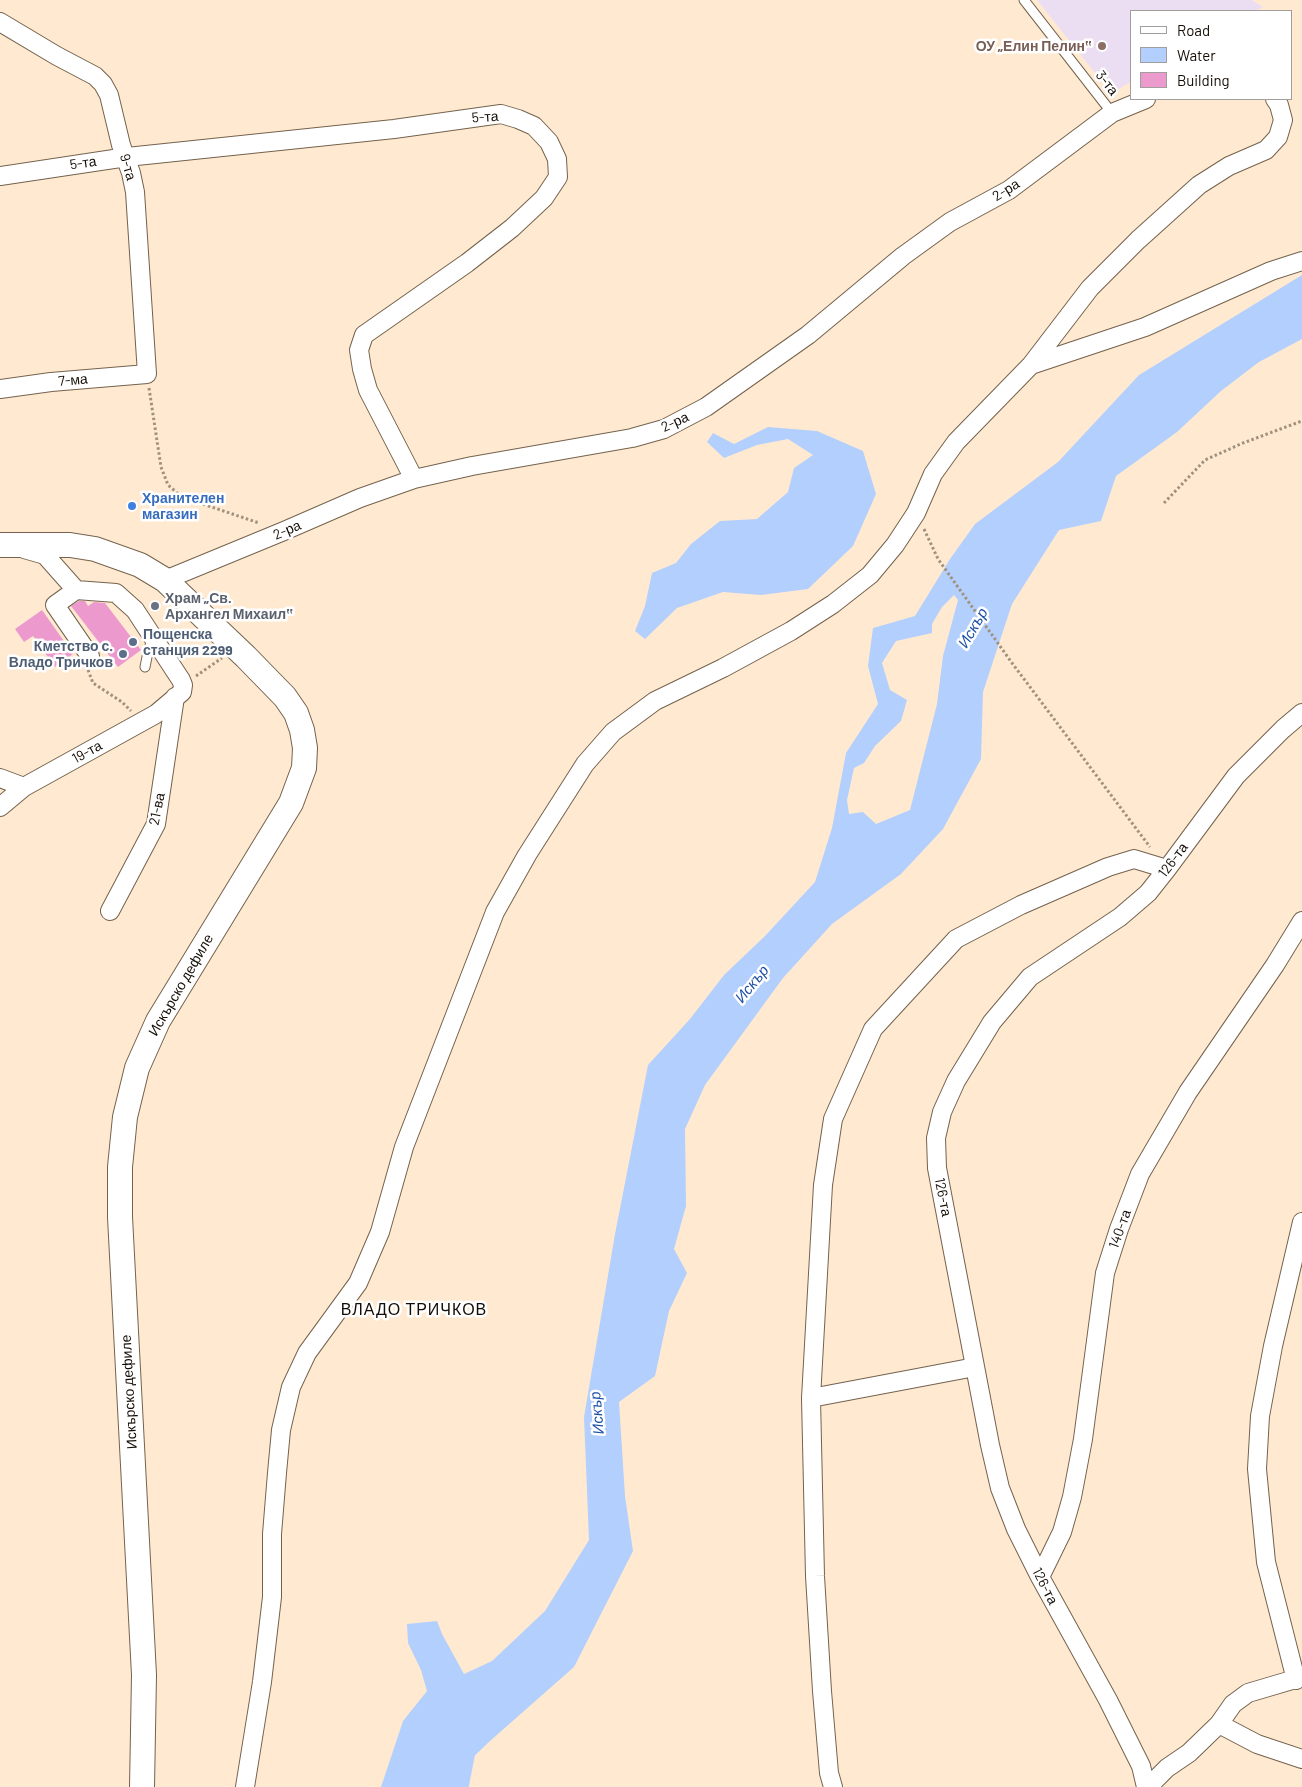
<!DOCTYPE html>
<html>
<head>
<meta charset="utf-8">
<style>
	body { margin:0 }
	#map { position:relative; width:1302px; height:1787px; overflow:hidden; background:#ffead1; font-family:Barlow,sans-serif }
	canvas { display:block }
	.legend { position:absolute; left:1130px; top:10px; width:162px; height:90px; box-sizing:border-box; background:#fff; border:1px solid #a19e9b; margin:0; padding:6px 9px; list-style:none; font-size:15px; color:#140d06 }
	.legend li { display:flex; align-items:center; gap:10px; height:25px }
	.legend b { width:25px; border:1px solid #a19e9b }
</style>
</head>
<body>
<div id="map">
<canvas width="1302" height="1787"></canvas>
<ul class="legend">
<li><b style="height:6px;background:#fff"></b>Road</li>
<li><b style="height:14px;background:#b3cffd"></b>Water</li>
<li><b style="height:14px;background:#ec99ce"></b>Building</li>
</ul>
</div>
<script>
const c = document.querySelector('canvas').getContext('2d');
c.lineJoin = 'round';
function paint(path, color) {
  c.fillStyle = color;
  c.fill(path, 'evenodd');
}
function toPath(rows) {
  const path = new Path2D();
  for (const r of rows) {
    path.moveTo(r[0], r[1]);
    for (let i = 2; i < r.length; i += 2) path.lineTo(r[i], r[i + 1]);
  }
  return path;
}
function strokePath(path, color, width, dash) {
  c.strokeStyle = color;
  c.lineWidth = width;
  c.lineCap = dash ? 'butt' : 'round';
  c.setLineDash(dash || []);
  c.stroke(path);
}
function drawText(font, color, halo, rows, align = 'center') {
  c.font = font + ' Barlow,sans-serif';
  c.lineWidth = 5;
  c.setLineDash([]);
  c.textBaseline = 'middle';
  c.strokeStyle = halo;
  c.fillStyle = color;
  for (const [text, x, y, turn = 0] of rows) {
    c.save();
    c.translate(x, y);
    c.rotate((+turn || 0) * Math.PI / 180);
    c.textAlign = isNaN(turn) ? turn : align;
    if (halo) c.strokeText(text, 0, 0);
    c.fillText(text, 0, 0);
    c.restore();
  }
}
const education = toPath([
	[1037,0,1252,0,1263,7,1255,11,1131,11,1131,82,1111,93]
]);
const water = toPath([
	[1302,275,1302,339,1259,362,1221,391,1177,432,1116,476,1101,521,1059,530,1012,604,983,692,981,759,943,829,901,874,832,924,783,978,705,1085,685,1129,686,1206,674,1249,687,1273,669,1311,655,1376,619,1402,625,1496,633,1551,574,1667,490,1741,442,1787,381,1787,403,1721,427,1691,421,1670,408,1643,407,1624,437,1621,442,1634,464,1674,492,1661,545,1611,589,1540,584,1417,615,1234,648,1065,690,1019,724,975,765,936,815,882,832,828,846,753,878,704,868,666,873,628,915,616,950,559,975,524,1058,462,1139,375],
	[954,595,958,600,943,656,937,704,910,810,876,824,863,812,849,814,847,800,854,768,864,763,875,746,901,721,907,700,890,690,882,663,896,641,932,633,932,624,942,607],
	[768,427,817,431,863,451,876,494,853,546,808,589,761,595,723,592,677,608,645,639,635,631,645,606,652,573,676,563,691,544,720,521,757,519,788,492,794,468,813,455,788,439,757,445,724,458,707,442,713,433,734,444]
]);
const river = toPath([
	[454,1787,464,1735]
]);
const building = toPath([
	[79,601,85,601,88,606,94,602,105,603,141,650,118,667,71,606],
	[42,610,73,654,55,667,33,636,24,642,15,629]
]);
const path = toPath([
	[149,388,161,467,168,485,182,497,259,523],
	[1164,503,1205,460,1243,443,1302,421],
	[924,529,938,559,1012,663,1150,847],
	[88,670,93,683,122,702,131,711],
	[196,676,222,658]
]);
const lane = toPath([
	[1024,0,1112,113],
	[145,667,148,652,153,637]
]);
const street = toPath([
	[0,22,57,56,95,76,103,84,109,95,121,145,131,173,135,192,147,374,51,382,0,389],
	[0,176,127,157,394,129,501,114,518,119,534,126,549,142,557,159,558,177,544,198,512,228,467,263,364,335,359,350,362,369,368,390,414,479],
	[1031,365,1145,327,1271,271,1302,261],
	[165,580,284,531,360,498,414,479,472,466,632,438,664,429,706,407,808,335,903,256,950,222,1009,190,1112,113,1146,99],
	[76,590,55,605,90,656],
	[0,778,24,787],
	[0,807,24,787,156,714,182,692,183,685,181,680,135,610,116,593,76,590,45,555,24,549],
	[110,911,156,824,175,697],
	[811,1398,975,1367],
	[1040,1577,1062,1532,1072,1497,1083,1439,1105,1273,1119,1229,1140,1174,1188,1092,1275,965,1302,921],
	[1296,1680,1266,1562,1257,1469,1260,1416,1273,1346,1302,1222],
	[1219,1724,1257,1744,1302,1759],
	[245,1787,262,1682,272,1597,272,1534,277,1473,281,1430,291,1387,307,1353,358,1283,380,1232,404,1147,495,912,527,855,585,764,613,732,655,701,723,668,791,631,833,604,870,575,895,545,916,513,933,474,956,442,1031,365,1090,288,1138,240,1199,185,1229,166,1266,150,1278,137,1283,120,1279,105,1275,99],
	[833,1787,829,1773,822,1691,815,1576,811,1398,823,1185,833,1119,873,1029,956,939,1021,905,1108,867,1134,859,1167,869],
	[1146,1787,1141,1766,1108,1700,1040,1577,1016,1529,1000,1488,990,1445,937,1168,936,1138,942,1112,956,1081,992,1022,1030,977,1120,917,1148,893,1167,869,1236,776,1283,729,1302,713],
	[1148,1787,1167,1768,1189,1753,1219,1724,1233,1704,1248,1693,1302,1677]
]);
const secondary = toPath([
	[0,545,70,545,95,549,140,565,165,580,246,657,285,697,296,713,302,730,305,748,304,768,291,803,158,1021,137,1068,125,1117,120,1167,120,1217,144,1675,142,1787]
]);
const markers = [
	[1102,46,5,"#8d6e63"],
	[132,506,5,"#3f7fe0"],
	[155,606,5,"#6b7280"],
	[133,642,5,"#5c6f8a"],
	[123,654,5,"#5c6f8a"]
];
const educationNames = [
	["ОУ „Елин Пелин‟",1092,46]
];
const streetNames = [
	["3-та",1107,83,52],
	["5-та",485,117,-4],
	["5-та",83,163,-8],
	["9-та",128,167,74],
	["2-ра",1006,190,-32],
	["7-ма",73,380,-5],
	["2-ра",675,422,-25],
	["2-ра",287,530,-23],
	["19-та",87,752,-29],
	["21-ва",157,809,-78],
	["126-та",1173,860,-53],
	["Искърско дефиле",181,985,-60],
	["126-та",943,1197,79],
	["140-та",1120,1229,-70],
	["Искърско дефиле",129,1392,-93],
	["126-та",1045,1586,63]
];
const shopNames = [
	["Хранителен",142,498],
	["магазин",142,514]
];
const worshipNames = [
	["Храм „Св.",165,598],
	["Архангел Михаил‟",165,614]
];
const serviceNames = [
	["Пощенска",143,634],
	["станция 2299",143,650],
	["Кметство с.",113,646,"right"],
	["Владо Тричков",113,662,"right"]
];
const waterNames = [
	["Искър",973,628,-60],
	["Искър",752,984,-51],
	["Искър",597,1413,-95]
];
const quarterNames = [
	["ВЛАДО ТРИЧКОВ",414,1310]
];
paint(education, '#ecdef2');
paint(water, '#b3cffd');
strokePath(river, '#b3cffd', 29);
paint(building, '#ec99ce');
strokePath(lane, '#74624d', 11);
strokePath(street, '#74624d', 20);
strokePath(secondary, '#74624d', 26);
strokePath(path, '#a0917f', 3, [2.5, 2.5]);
strokePath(lane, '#fff', 9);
strokePath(street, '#fff', 18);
strokePath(secondary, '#fff', 24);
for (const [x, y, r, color] of markers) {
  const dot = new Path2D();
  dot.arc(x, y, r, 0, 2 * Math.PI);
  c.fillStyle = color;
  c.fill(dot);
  strokePath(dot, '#fff', 2);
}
drawText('bold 14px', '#785e54', '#fff', educationNames, 'right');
drawText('14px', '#140d06', '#fff', streetNames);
drawText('bold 14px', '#366cbe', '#fff', shopNames, 'left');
drawText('bold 14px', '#5b616d', '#fff', worshipNames, 'left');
drawText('bold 14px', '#4e5e75', '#fff', serviceNames, 'left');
drawText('italic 15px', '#1c50a5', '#fff', waterNames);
c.letterSpacing = '1px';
drawText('16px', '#140d06', '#fff', quarterNames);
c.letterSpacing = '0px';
</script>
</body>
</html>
